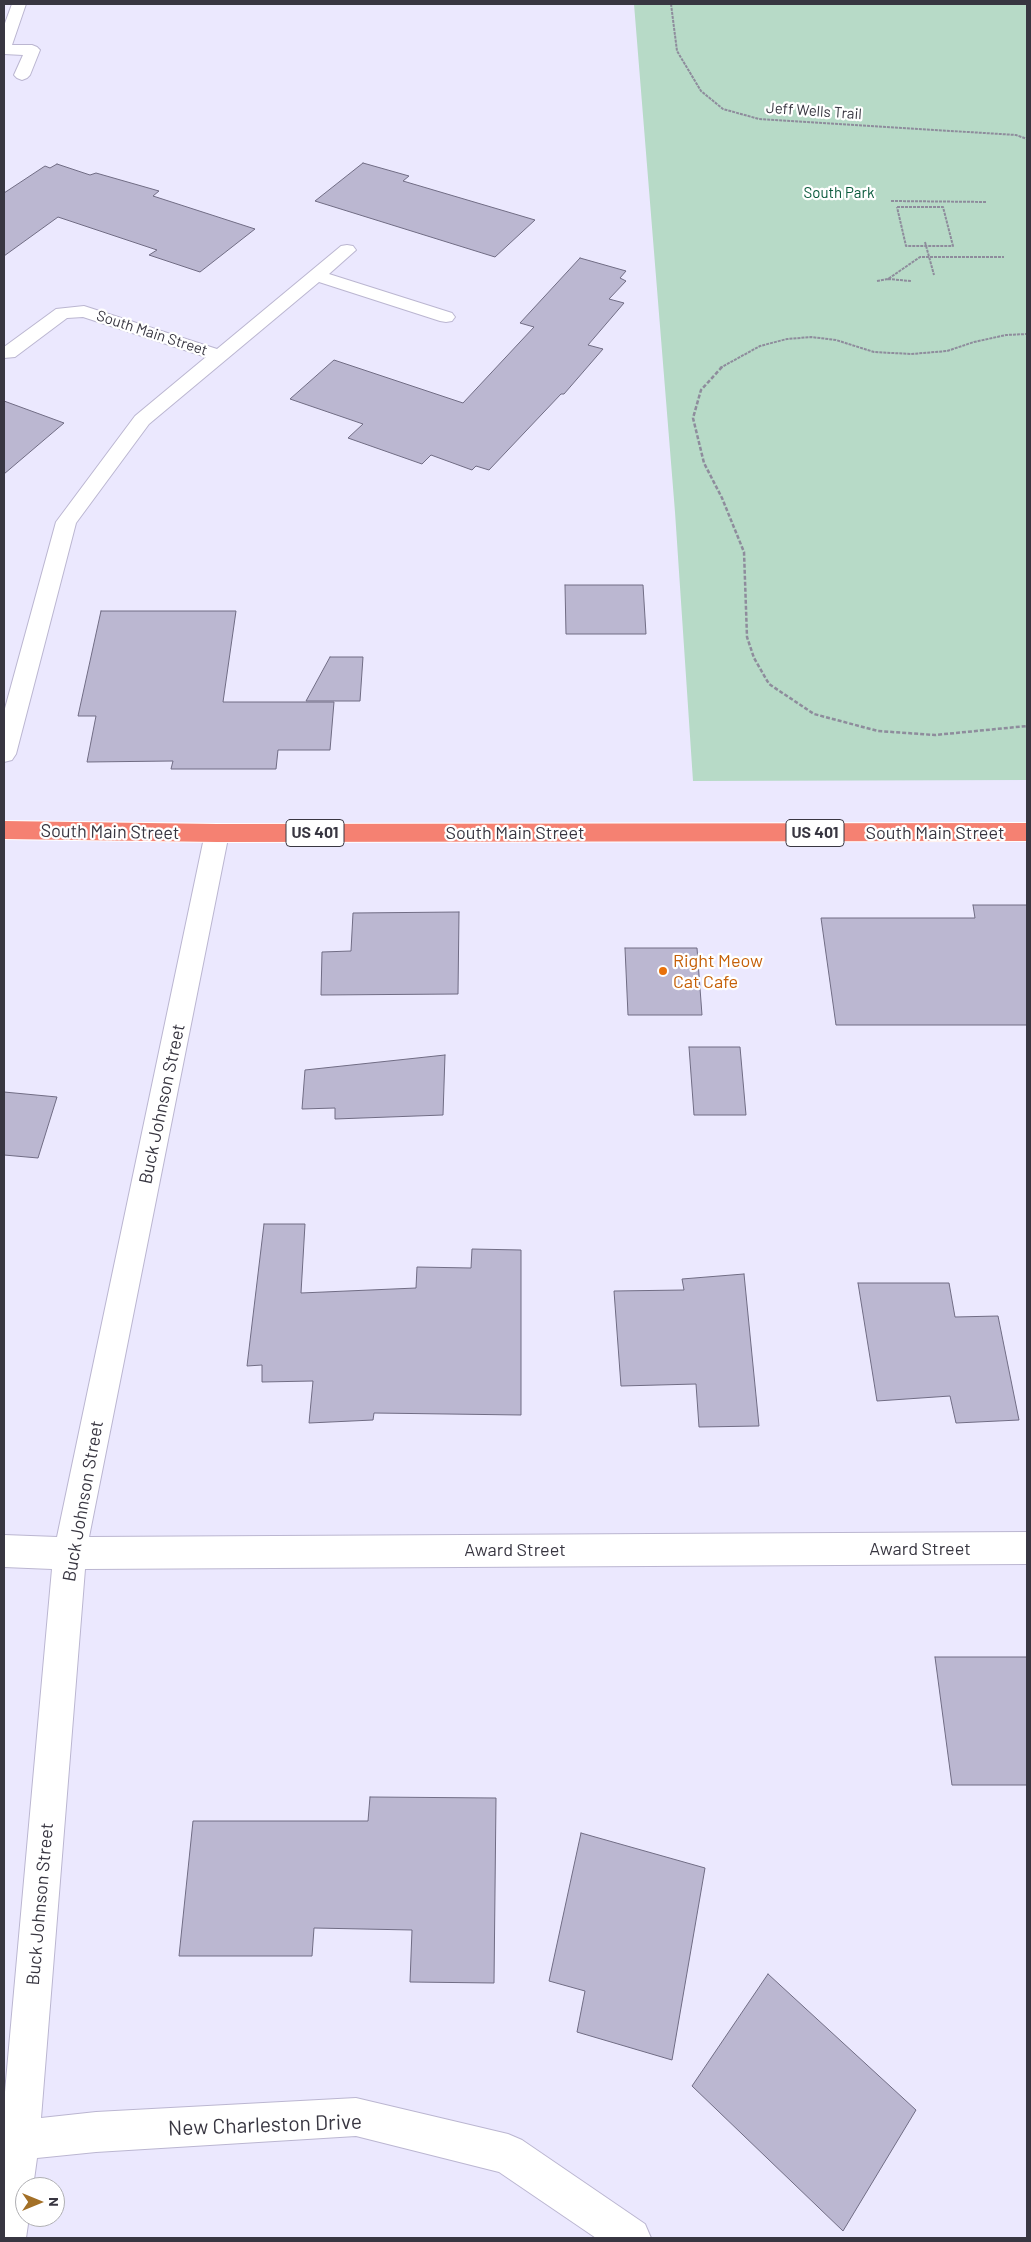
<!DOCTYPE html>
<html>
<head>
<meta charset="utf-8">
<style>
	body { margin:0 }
	#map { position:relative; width:1031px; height:2242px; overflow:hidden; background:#ebe8fe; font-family:Barlow,sans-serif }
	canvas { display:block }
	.frame { position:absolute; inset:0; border:5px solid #383641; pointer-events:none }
	.north { position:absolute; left:15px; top:2177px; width:50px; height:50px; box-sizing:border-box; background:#fff; border:1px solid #afafb3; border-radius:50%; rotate:90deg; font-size:14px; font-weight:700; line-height:20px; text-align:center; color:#383641 }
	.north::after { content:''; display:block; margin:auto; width:18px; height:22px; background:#a37027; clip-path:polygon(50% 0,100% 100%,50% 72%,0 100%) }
</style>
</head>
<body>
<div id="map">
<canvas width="1031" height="2242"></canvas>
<div class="frame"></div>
<div class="north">N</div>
</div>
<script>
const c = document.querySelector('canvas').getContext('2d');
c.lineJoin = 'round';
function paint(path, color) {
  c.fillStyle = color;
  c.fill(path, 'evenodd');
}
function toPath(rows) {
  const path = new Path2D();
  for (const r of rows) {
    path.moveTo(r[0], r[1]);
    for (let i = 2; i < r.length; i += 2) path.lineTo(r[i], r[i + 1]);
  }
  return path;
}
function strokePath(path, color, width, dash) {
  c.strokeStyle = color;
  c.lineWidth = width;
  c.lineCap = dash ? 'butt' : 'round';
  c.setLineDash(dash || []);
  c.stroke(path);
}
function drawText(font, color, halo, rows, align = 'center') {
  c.font = font + ' Barlow,sans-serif';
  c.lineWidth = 4.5;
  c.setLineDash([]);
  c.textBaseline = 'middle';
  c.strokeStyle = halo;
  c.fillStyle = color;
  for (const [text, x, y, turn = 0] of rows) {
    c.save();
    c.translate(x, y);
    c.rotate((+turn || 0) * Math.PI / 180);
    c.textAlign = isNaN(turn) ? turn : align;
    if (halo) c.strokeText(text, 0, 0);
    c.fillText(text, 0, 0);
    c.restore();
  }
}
const green = toPath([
	[634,4,1027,4,1027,780,693,781,675,512]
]);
const building = toPath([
	[363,163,409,176,403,181,535,220,495,257,315,201,363,163],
	[57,164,90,175,96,173,159,191,153,196,255,229,200,272,149,255,157,250,58,217,4,256,4,193,45,166,50,168,57,164],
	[580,258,626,271,620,278,626,281,609,299,624,303,588,345,603,349,564,394,561,394,489,470,476,466,472,470,431,455,422,464,348,438,363,424,290,399,334,360,463,403,534,327,520,323,580,258],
	[4,401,64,423,4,474,4,401],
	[565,585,643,585,646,634,566,634,565,585],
	[101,611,236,611,223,702,334,702,330,750,278,750,276,769,171,769,173,761,87,762,96,716,78,716,101,611],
	[330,657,363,657,360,701,306,701,330,657],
	[973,905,1027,905,1027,1025,836,1025,821,918,975,918,973,905],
	[459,912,458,994,321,995,322,952,351,951,353,913,459,912],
	[625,948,697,948,702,1015,628,1015,625,948],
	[689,1047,740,1047,746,1115,694,1115,689,1047],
	[445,1055,443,1115,335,1119,335,1108,302,1109,305,1070,445,1055],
	[4,1092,57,1097,38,1158,4,1155,4,1092],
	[264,1224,305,1224,301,1293,416,1288,417,1267,471,1268,472,1249,521,1250,521,1415,374,1413,373,1420,309,1423,313,1381,262,1382,262,1365,247,1366,264,1224],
	[744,1274,759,1426,699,1427,696,1384,621,1386,614,1291,684,1290,682,1279,744,1274],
	[858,1283,949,1283,955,1317,998,1316,1019,1420,956,1423,950,1396,877,1401,858,1283],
	[935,1657,1027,1657,1027,1785,952,1785,935,1657],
	[370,1797,496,1798,494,1983,410,1982,412,1930,314,1928,312,1956,179,1956,193,1821,368,1821,370,1797],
	[581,1833,705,1868,672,2060,577,2032,585,1991,549,1981,581,1833],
	[768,1974,916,2110,843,2231,692,2086,768,1974]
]);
const pathFar1 = toPath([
	[671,4,677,51,701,91,723,109,759,119,1016,135,1027,139],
	[891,201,987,202],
	[897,207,943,207,953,246,906,246,897,207],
	[925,242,934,275],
	[888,279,911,281],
	[877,281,888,279,920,257,1004,257],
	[720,368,760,346,787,339,811,337,836,340,874,352,911,354,947,351,974,342,1006,335,1027,334]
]);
const path = toPath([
	[722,367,701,390,693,418,704,463,722,498,744,552,747,637,754,658,769,684,814,714,878,731,935,735,1027,726]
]);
const minor = toPath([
	[12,4,26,4,12,45,32,45,37,47,40,50,30,75,27,78,22,80,17,78,14,75,23,55,4,54,4,26,12,4],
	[347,245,353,246,356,250,329,274,452,313,455,317,452,321,446,322,440,321,319,282,149,424,76,523,16,754,12,760,4,762,4,712,56,522,135,416,206,357,83,317,67,318,15,357,4,358,4,347,56,309,84,306,217,349,341,246,347,245],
	[217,824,226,827,229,833,89,1537,1027,1532,1027,1564,85,1569,41,2118,96,2112,356,2098,508,2134,522,2140,645,2224,651,2238,596,2238,499,2172,356,2136,96,2152,37,2158,33,2187,25,2187,25,2217,29,2217,26,2238,4,2238,4,2103,52,1569,4,1567,4,1535,57,1537,205,833,208,827,217,824]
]);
const highway = toPath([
	[4,821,217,824,1027,823,1027,841,217,842,4,839,4,821]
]);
const markers = [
	[663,971,5,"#e8710a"]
];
const farStreetnames = [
	["Jeff Wells Trail",814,111,4],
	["South Main Street",152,333,18]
];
const farParknames = [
	["South Park",839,193]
];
const shields = [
	[315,833,58],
	[815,833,58]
];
const shieldNames = [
	["US 401",315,833],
	["US 401",815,833]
];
const streetNames = [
	["South Main Street",110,832,1],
	["South Main Street",515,833],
	["South Main Street",935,833],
	["Buck Johnson Street",162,1104,-78],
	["Buck Johnson Street",83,1501,-80],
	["Award Street",920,1549],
	["Award Street",515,1550],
	["Buck Johnson Street",40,1904,-85]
];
const foodNames = [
	["Right Meow",673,961],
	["Cat Cafe",673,982]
];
const nearStreetnames = [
	["New Charleston Drive",265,2125,-2]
];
paint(green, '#b7dac7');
paint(building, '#bbb7d1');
strokePath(building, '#706c84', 1);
strokePath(minor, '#bbb6d1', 2);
strokePath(highway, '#fff', 2);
strokePath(pathFar1, '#8e8c9c', 2, [3, 1]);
strokePath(path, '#8e8c9c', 2.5, [4, 2]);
paint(minor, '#fff');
paint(highway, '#f58172');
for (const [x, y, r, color] of markers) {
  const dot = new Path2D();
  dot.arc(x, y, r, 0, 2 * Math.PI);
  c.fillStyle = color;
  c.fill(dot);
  strokePath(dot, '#fff', 2);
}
drawText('15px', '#383641', '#fff', farStreetnames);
drawText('15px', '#0a5a3c', '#fff', farParknames);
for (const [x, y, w] of shields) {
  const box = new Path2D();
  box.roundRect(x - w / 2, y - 13.5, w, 27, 4);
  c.fillStyle = '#fff';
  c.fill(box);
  strokePath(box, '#383641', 1);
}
drawText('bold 16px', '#383641', null, shieldNames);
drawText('18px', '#383641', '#fff', streetNames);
drawText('18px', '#c56008', '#fff', foodNames, 'left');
drawText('21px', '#383641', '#fff', nearStreetnames);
</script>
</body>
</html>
